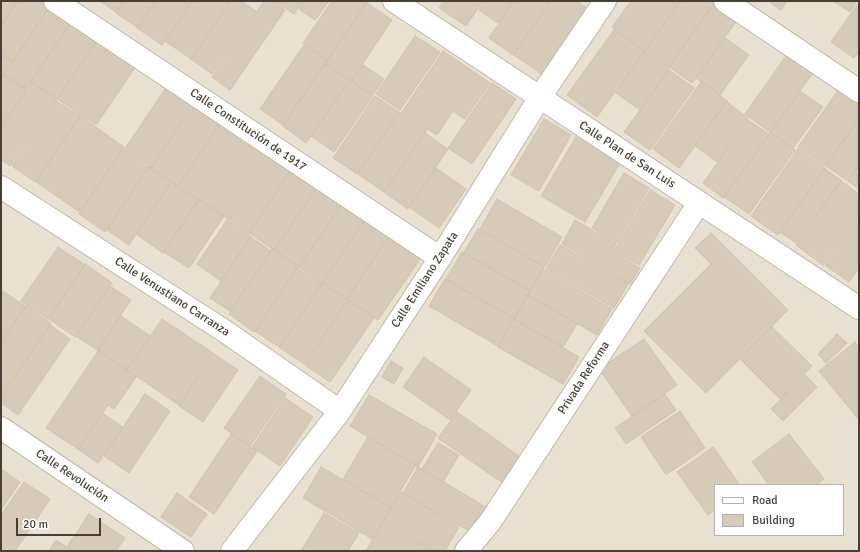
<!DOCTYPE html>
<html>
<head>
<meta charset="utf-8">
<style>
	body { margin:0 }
	#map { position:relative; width:860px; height:552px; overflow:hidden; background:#f4efe4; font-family:Signika,sans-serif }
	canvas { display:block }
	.frame { position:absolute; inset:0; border:2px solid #463f33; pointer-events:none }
	.legend { position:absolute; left:714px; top:484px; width:130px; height:52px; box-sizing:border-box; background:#fff; border:1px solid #b5b2ad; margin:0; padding:5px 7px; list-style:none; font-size:12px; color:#463f33 }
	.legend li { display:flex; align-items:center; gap:8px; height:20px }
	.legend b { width:20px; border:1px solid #b5b2ad }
	.scale { position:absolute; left:16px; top:518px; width:85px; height:18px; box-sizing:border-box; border:2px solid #463f33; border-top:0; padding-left:5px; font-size:12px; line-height:14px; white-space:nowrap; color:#463f33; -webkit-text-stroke:3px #fff; paint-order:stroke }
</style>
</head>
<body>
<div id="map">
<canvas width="860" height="552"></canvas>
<div class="frame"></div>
<ul class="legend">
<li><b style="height:5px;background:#fff"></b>Road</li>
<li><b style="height:11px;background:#d6cbb8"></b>Building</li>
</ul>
<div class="scale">20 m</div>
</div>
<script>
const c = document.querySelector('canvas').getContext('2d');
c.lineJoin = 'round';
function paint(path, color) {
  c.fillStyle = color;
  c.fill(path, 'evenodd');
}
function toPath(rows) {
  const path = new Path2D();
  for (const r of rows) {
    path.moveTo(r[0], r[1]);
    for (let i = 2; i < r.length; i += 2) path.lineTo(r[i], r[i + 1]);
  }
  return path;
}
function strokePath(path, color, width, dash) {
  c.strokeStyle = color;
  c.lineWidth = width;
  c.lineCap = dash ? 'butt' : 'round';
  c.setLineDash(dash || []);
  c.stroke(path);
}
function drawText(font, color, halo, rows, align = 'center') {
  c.font = font + ' Signika,sans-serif';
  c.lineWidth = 3.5;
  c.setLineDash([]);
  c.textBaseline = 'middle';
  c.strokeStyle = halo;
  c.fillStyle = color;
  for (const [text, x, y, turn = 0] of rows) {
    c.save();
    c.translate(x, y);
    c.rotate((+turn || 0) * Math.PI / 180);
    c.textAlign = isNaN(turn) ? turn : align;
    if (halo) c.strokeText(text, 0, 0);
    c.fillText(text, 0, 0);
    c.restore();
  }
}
const residential = toPath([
	[1,1,859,1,859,551,1,551],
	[715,485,843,485,843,535,715,535]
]);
const building = toPath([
	[1,1,17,1,1,25,1,1],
	[18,1,48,1,52,3,12,62,1,54,1,26,18,1],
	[100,1,123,1,116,12,100,1],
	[124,1,156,1,138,28,116,13,124,1],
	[156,1,192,1,162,45,137,28,156,1],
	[193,1,231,1,191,59,165,41,193,1],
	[231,1,241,1,256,11,212,74,191,59,231,1],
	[264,1,273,1,285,10,230,90,212,77,264,1],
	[275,1,303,1,294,14,275,1],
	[304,1,329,1,315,20,299,9,304,1],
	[332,1,365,1,367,2,327,60,303,43,332,1],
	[443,1,483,1,466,26,439,8,443,1],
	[485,1,513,1,498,23,479,10,485,1],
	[514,1,550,1,513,55,489,38,514,1],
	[551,1,577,1,587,8,542,74,514,55,551,1],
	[631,1,680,1,645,51,612,27,631,1],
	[681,1,711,1,714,3,668,67,645,51,681,1],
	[768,1,787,1,781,10,768,1],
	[833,1,857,1,850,12,833,1],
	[859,2,859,51,854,58,831,42,859,2],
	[367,3,392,20,351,81,325,64,367,3],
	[51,5,72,20,26,89,4,75,51,5],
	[713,5,736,22,692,83,669,67,713,5],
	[72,21,98,39,57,99,31,82,72,21],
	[614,30,645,51,597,117,567,95,614,30],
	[100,36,139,62,96,125,57,99,100,36],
	[415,36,440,52,400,110,376,94,415,36],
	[725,38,749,55,720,95,696,78,725,38],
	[304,45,327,60,283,125,260,109,304,45],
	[443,51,490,83,465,119,453,111,437,135,402,112,443,51],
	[644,52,669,69,640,110,616,93,644,52],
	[1,54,12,61,1,78,1,54],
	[786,56,812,74,770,132,745,114,786,56],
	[325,64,349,80,306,143,283,126,325,64],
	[363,65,384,79,373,95,352,81,363,65],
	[669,70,694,88,650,150,624,132,669,70],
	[4,75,26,90,1,127,1,80,4,75],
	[350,80,373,96,334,152,311,136,350,80],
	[701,82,727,101,679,168,653,149,701,82],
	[32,83,56,99,10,166,1,160,1,127,32,83],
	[492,83,516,99,472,164,448,148,492,83],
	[166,88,192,106,151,168,124,150,166,88],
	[840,88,859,102,859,119,825,166,798,147,840,88],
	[800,91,823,107,793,148,770,132,800,91],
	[375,96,399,112,357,174,333,158,375,96],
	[56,101,80,116,35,182,12,166,56,101],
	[727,102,748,118,717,162,695,146,727,102],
	[193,107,219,124,178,186,151,168,193,107],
	[400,112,427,130,384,192,358,174,400,112],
	[80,116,124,147,80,212,36,182,80,116],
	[544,119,571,135,539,191,511,175,544,119],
	[748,120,769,134,723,198,703,183,748,120],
	[859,120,859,166,848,181,826,166,859,120],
	[219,126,263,155,223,215,178,186,219,126],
	[425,133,448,149,408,209,384,192,425,133],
	[770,133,795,150,749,214,724,197,770,133],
	[576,137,620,163,585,222,541,196,576,137],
	[798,149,825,168,778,235,751,216,798,149],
	[122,150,148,168,105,232,79,214,122,150],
	[266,153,291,170,249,233,224,216,266,153],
	[859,166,859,189,848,181,859,166],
	[149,167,171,182,129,245,107,230,149,167],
	[293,168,318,185,274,250,249,233,293,168],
	[436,168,466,189,439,228,409,207,436,168],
	[825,169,841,180,796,243,780,232,825,169],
	[624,173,649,188,617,243,592,228,624,173],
	[841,181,859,194,859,215,823,265,796,245,841,181],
	[171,182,198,200,163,253,136,234,171,182],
	[317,187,342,203,299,267,275,250,317,187],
	[650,190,675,205,639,265,614,251,650,190],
	[497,199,562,237,545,267,480,229,497,199],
	[199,200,224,216,189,268,164,252,199,200],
	[342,205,365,220,322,283,299,267,342,205],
	[859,217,859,268,849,282,825,265,859,217],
	[227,220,251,236,221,281,197,264,227,220],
	[365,220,389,236,347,299,322,283,365,220],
	[575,220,616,244,612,251,640,268,630,284,562,244,575,220],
	[478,229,544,267,530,291,464,252,478,229],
	[711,233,788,310,706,393,644,331,711,264,695,248,711,233],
	[389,236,421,258,378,320,347,299,389,236],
	[251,237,271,251,230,311,210,298,251,237],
	[560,245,628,284,614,308,546,269,560,245],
	[58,247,85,265,48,319,21,301,58,247],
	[272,249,298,266,254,332,229,314,272,249],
	[462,252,530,291,514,318,446,279,462,252],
	[85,264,112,283,75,337,49,319,85,264],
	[297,268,322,284,279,347,255,331,297,268],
	[543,269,612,309,597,335,528,295,543,269],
	[445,279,514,319,498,346,429,306,445,279],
	[323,283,348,300,304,364,279,347,323,283],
	[110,286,131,300,97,350,76,336,110,286],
	[1,290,25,306,1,342,1,290],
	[528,295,577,324,563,347,514,319,528,295],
	[348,300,374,318,330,382,305,365,348,300],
	[26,306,51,323,1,396,1,343,26,306],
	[121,316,150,336,127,370,98,350,121,316],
	[162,319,213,353,179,405,127,370,162,319],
	[514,319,579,357,563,384,498,347,514,319],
	[50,325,70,339,18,415,1,403,1,398,50,325],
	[772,327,812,366,780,399,740,359,772,327],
	[837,334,847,343,826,363,818,354,837,334],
	[644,339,677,385,632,416,599,369,644,339],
	[855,342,859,347,859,420,819,371,855,342],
	[98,351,136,377,114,409,108,405,78,449,46,428,98,351],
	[214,354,238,370,203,422,179,406,214,354],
	[424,357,471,390,450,420,403,387,424,357],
	[391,361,403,368,394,384,382,377,391,361],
	[805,375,817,387,783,421,771,409,805,375],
	[260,376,286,394,250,446,224,428,260,376],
	[145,394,170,411,129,473,104,456,145,394],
	[665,394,676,410,626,444,615,428,665,394],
	[369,395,437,434,418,467,350,426,369,395],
	[285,398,313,417,280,466,252,447,285,398],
	[680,411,705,448,666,475,641,437,680,411],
	[457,412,523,459,504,484,438,438,457,412],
	[102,413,123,427,98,463,78,449,102,413],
	[231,434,257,451,214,514,189,497,231,434],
	[789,434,824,479,816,485,769,485,752,462,789,434],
	[368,437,416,465,391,507,343,479,368,437],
	[438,443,459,455,443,482,422,469,438,443],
	[713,447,740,485,715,485,715,510,708,515,677,472,713,447],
	[321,467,391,508,372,539,303,498,321,467],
	[418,467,486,507,471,532,403,493,418,467],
	[1,469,20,482,1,510,1,469],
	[24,482,50,499,15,551,1,551,1,515,24,482],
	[401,492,459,527,445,551,434,551,384,521,401,492],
	[177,493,207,514,191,537,161,517,177,493],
	[324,513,359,533,348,551,301,551,324,513],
	[89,514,125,538,116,551,49,551,56,540,67,547,89,514],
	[383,522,432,551,366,551,383,522]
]);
const street = toPath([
	[55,1,440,258],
	[394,1,859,308],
	[725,1,859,91],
	[1,187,223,330,340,411],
	[1,428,183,551],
	[232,551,340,411,440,258,540,97,605,1],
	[466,551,490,522,699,203]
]);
const streetNames = [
	["Calle Constitución de 1917",248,130,34],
	["Calle Plan de San Luis",627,155,33],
	["Calle Emiliano Zapata",425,280,-57],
	["Calle Venustiano Carranza",172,297,33],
	["Privada Reforma",584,378,-57],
	["Calle Revolución",72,476,34]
];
paint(residential, '#e8e1d1');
paint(building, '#d6cbb8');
strokePath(building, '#d1c3ab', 1);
strokePath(street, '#c0b7a6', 24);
strokePath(street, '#fff', 22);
drawText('12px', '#463f33', '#fff', streetNames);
</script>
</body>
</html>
